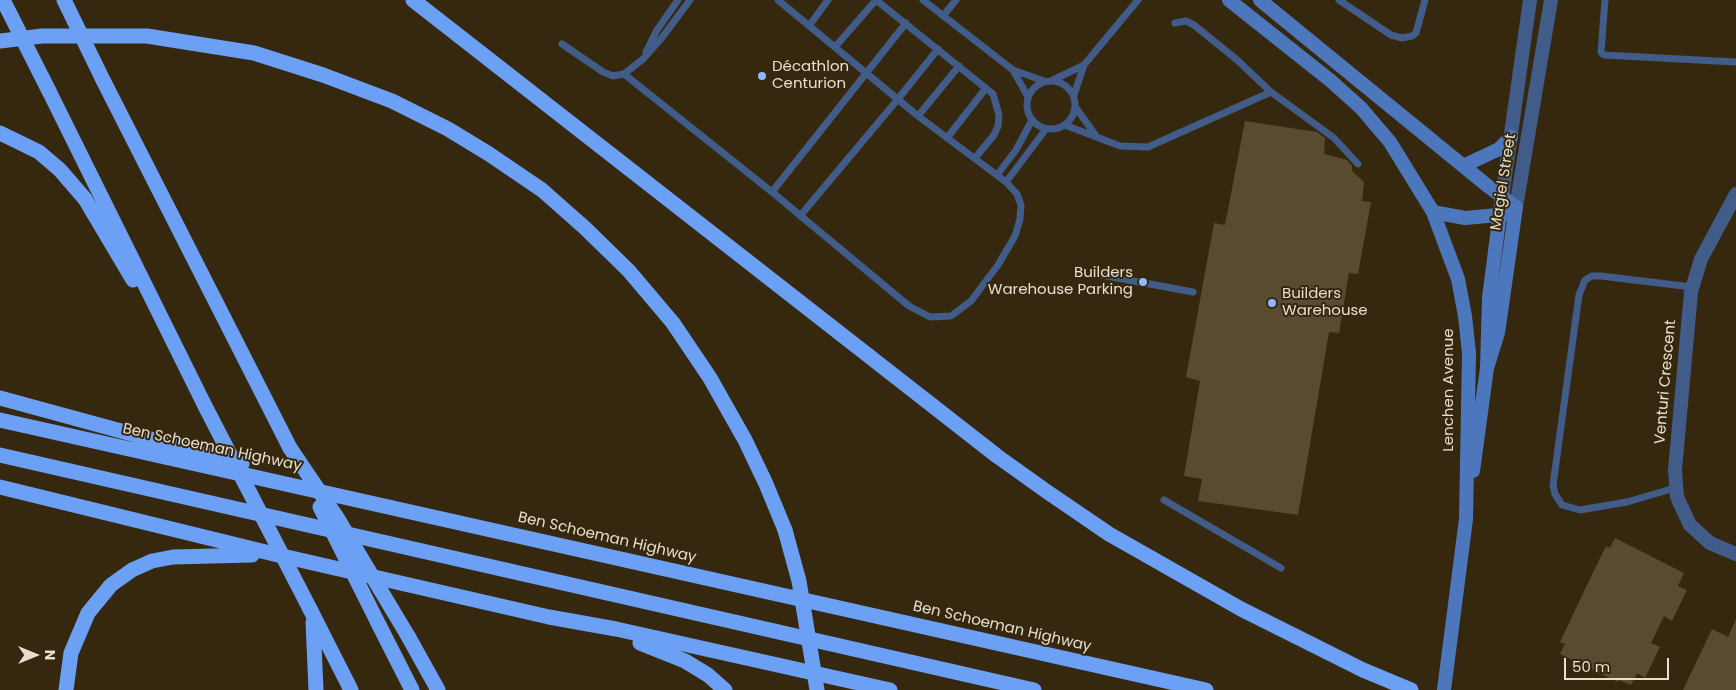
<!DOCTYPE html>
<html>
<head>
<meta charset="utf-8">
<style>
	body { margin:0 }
	#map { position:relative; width:1736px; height:690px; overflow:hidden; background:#35280e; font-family:Poppins,sans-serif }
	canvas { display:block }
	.north { position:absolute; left:10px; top:630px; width:50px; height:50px; -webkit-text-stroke:4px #35280e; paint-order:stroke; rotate:90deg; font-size:14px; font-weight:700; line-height:20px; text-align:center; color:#e7decf }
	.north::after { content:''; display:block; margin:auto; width:18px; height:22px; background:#e7decf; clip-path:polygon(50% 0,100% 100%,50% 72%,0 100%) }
	.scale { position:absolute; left:1564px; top:658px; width:105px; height:22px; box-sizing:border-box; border:2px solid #e7decf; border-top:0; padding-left:6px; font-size:15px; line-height:18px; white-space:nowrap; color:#e7decf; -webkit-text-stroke:4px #35280e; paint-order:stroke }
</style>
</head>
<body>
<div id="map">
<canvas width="1736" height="690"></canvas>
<div class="north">N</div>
<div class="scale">50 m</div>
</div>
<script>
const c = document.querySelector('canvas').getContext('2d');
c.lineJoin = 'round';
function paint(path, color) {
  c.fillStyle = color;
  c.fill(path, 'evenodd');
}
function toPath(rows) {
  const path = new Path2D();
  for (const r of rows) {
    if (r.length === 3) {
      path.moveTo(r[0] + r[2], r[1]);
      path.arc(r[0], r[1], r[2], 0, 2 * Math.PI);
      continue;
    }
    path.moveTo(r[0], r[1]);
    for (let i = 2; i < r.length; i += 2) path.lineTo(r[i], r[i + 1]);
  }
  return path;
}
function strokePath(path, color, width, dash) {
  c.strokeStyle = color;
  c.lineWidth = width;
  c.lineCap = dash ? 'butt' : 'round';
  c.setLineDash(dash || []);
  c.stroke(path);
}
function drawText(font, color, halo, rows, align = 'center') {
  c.font = font + ' Poppins,sans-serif';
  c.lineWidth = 4;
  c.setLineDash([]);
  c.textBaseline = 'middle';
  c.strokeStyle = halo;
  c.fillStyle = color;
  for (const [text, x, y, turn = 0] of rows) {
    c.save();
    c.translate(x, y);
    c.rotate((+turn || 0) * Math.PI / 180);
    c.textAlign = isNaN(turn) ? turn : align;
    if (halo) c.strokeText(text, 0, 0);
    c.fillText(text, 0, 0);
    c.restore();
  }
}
const building = toPath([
	[1245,121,1317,132,1325,138,1324,154,1347,160,1352,166,1352,171,1364,182,1362,201,1371,202,1358,274,1349,273,1339,333,1329,332,1298,515,1198,501,1202,479,1184,476,1200,381,1186,377,1214,223,1225,225],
	[1615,538,1684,573,1678,586,1687,590,1672,621,1664,616,1651,643,1660,647,1645,678,1637,673,1631,685,1619,680,1618,682,1560,654,1565,644,1560,642,1587,585,1606,546,1610,548],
	[1736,619,1736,690,1683,690,1712,629,1728,637]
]);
const service = toPath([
	[876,0,993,94,999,115,998,126,994,135,975,158],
	[923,0,1013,70,1044,81],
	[1339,0,1391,35,1402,38,1412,36,1416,33,1425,0],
	[1605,0,1601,52,1604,55,1736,62],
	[943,16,956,0],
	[1175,23,1186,21,1194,25,1236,59,1271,92,1334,138,1358,164],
	[809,26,828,0],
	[562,44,603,72,613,76,624,74,643,59,661,39,690,0],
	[835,47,876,0],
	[646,52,657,30,678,0],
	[1013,70,1028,97],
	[624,74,772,192,909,306,930,317,951,316,971,301,998,265,1015,236,1020,219,1021,205,1017,194,1006,182,918,116,778,0],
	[1053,80,1084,65],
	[1051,105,24],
	[1074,95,1084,65,1138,0],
	[1076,108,1096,136],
	[918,116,959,66],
	[1065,125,1120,146,1148,147,1271,92],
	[947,138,986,88],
	[997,175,1016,150,1032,120],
	[1006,182,1046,129],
	[772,192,906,23],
	[800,216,898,99,938,49],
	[1096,274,1193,292],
	[1675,488,1627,502,1580,510,1562,505,1555,494,1553,485,1579,295,1585,280,1592,276,1601,276,1692,287],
	[1164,500,1281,568]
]);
const minor = toPath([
	[1736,194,1701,259,1691,292,1675,470,1677,497,1690,525,1710,543,1736,554]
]);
const tertiary = toPath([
	[1502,197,1530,0],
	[1516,207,1551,0]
]);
const secondary = toPath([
	[1229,0,1331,81,1361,108,1390,142,1433,212,1458,279,1465,316,1469,353,1466,519,1444,690],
	[1260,0,1489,187,1516,207,1498,333,1487,368],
	[1463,166,1499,149,1511,137],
	[1433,212,1465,218,1509,214],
	[1473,471,1487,368,1489,298,1502,197]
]);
const motorway = toPath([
	[413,0,997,456,1046,491,1109,534,1241,609,1363,670,1411,690],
	[0,41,42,36,147,36,254,53,323,75,392,101,448,129,489,154,542,190,585,228,629,271,673,323,710,378,745,440,766,484,785,530],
	[103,80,290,448],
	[49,91,206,408],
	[0,133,39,152,60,170,85,199,133,280],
	[0,398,242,464],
	[0,420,1206,690],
	[0,455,1034,690],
	[0,487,278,555,549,617,616,629,890,690],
	[310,609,351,690],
	[313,622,316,690],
	[379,625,412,690],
	[408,636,438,690],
	[640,643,685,661,708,675,725,690],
	[66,690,71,653,88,613,111,585,132,570,152,561,173,557,252,555]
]);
const motorwayBridge = toPath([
	[3,0,49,91],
	[64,0,103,80],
	[206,408,310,609],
	[290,448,338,519,408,636],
	[320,507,379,625],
	[785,530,799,581,817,690]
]);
const markers = [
	[762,76,5,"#8eb9fd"],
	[1143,282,5,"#8eb9fd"],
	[1272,303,5,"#8eb9fd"]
];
const poiNames = [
	["Décathlon",772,67],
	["Centurion",772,84],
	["Builders",1133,273,"right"],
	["Warehouse Parking",1133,290,"right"],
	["Builders",1282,294],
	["Warehouse",1282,311]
];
const streetNames = [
	["Magiel Street",1504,182,-81],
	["Venturi Crescent",1666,382,-85],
	["Lenchen Avenue",1449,390,-90],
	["Ben Schoeman Highway",212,448,12],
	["Ben Schoeman Highway",607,538,13],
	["Ben Schoeman Highway",1002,627,13]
];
paint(building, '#594b30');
strokePath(service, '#415c88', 7);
strokePath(minor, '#415c88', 14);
strokePath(tertiary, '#415c88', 14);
strokePath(secondary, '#4c77bc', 14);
strokePath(motorway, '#6ba0f5', 15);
strokePath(motorwayBridge, '#6ba0f5', 15);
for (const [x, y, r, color] of markers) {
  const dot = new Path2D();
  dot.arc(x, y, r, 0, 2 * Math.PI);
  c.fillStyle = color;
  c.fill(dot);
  strokePath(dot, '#35280e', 2);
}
drawText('15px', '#e7decf', '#35280e', poiNames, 'left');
drawText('15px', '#e7decf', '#35280e', streetNames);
</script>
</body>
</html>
